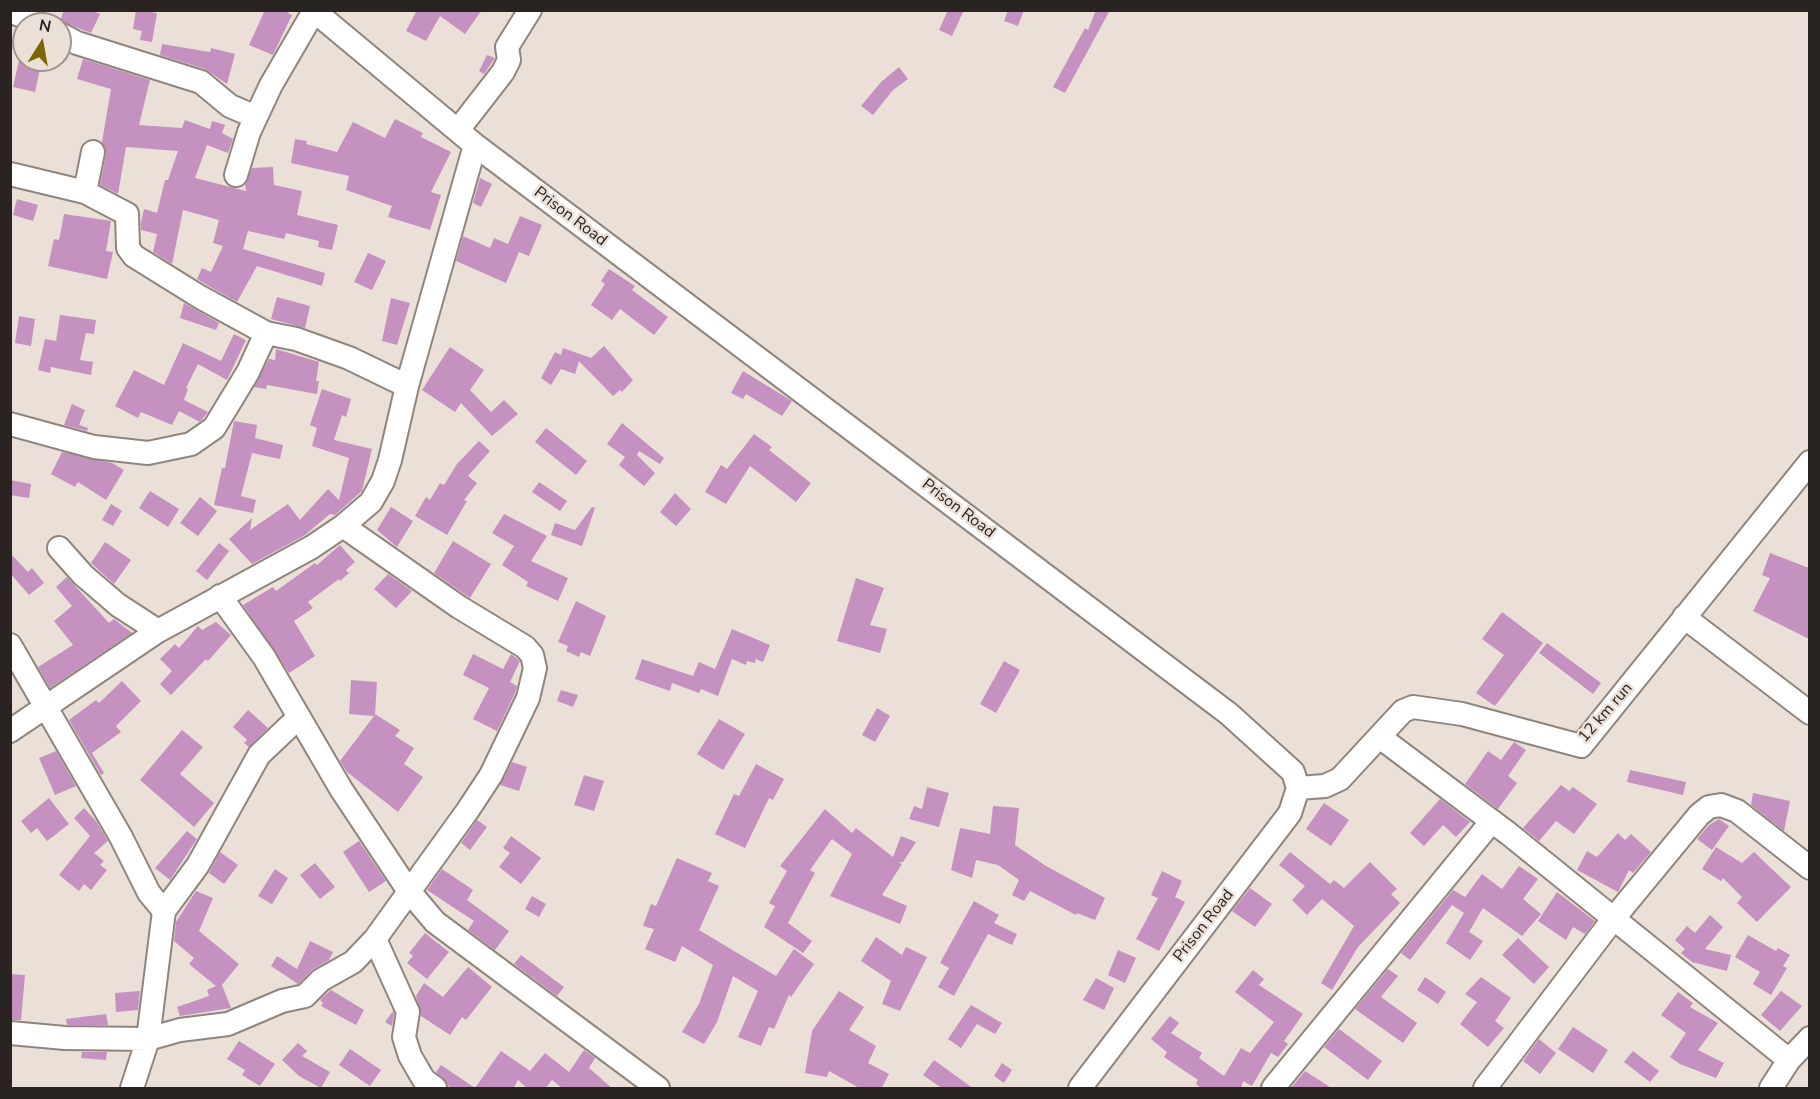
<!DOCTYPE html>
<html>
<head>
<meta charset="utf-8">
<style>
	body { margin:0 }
	#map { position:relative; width:1820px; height:1099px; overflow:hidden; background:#ebe0d7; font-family:"Nunito Sans",sans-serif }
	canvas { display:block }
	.frame { position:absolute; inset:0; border:12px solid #292421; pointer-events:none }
	.north { position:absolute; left:12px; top:12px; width:60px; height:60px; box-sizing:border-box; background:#ebe0d7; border:2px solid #9d958e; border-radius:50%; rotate:11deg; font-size:16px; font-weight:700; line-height:24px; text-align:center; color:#292421 }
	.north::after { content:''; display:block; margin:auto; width:21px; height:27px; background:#796800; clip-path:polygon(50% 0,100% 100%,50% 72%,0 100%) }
</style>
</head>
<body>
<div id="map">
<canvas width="1820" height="1099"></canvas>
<div class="frame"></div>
<div class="north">N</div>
</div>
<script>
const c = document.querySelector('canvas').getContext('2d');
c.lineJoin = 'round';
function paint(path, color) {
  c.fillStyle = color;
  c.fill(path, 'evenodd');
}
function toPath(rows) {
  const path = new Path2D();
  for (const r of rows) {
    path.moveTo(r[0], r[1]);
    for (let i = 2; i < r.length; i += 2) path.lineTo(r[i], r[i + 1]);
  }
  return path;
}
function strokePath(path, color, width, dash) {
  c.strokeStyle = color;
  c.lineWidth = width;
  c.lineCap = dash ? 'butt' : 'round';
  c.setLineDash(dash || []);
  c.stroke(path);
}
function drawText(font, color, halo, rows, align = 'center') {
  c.font = font + ' "Nunito Sans",sans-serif';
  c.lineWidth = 5;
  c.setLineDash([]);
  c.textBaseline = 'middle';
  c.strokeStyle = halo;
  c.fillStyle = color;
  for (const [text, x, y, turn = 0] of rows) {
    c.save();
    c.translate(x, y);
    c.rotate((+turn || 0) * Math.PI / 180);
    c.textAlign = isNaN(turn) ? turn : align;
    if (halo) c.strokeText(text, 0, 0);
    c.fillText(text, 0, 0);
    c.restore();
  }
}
const building = toPath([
	[64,10,90,10,100,14,91,33,60,21],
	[136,10,157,13,152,42,140,40,142,31,133,29],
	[265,10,283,10,292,15,273,55,249,45],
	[417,10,482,10,465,34,440,16,426,41,406,31],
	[948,10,964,10,952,36,939,30],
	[1008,10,1024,10,1018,26,1004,21],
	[1096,10,1110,10,1065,93,1053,87,1085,28,1088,30],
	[162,44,210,52,211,48,235,54,227,84,205,69,160,55],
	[487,55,495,58,484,74,479,71],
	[83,59,150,80,139,125,182,128,185,120,210,129,212,121,225,125,222,133,233,139,228,153,207,145,195,178,246,191,245,185,252,168,273,167,274,185,302,191,297,215,338,225,332,250,318,247,319,241,286,233,284,239,248,231,243,249,325,273,322,286,257,266,237,302,207,285,197,279,202,268,211,272,223,246,213,243,219,220,183,210,172,264,153,252,157,234,141,230,141,222,144,209,157,213,165,180,168,180,178,151,126,147,118,194,100,185,106,154,102,142,111,89,77,79],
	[19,60,42,60,35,92,13,87],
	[899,67,908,79,893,90,873,115,861,106,881,82],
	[395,119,423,133,421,137,451,152,431,192,441,195,430,230,388,217,392,206,346,190,349,176,291,163,295,139,307,141,306,144,337,152,353,122,385,138],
	[480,178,492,184,481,207,473,203],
	[17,199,38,205,33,221,13,215],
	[64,214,111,221,106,251,113,252,107,279,48,266,54,239,59,240],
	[520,216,542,225,529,256,519,252,506,283,456,261,463,236,490,248,494,238,508,244],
	[368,253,386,261,372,290,354,282],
	[609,269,635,286,632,290,668,317,654,335,620,309,612,320,591,305,605,284,601,281],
	[277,297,310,306,305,328,271,319],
	[391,298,410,303,397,345,382,341],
	[184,303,219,323,216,330,180,318],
	[60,315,96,320,94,334,86,333,80,360,93,362,91,375,51,367,50,373,38,370,45,339,56,341],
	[19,316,35,319,31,346,15,343],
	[234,334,246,340,227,380,198,364,186,388,188,389,184,400,208,412,200,422,179,411,172,425,141,412,138,418,115,406,134,370,164,385,183,343,221,361],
	[604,346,633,380,622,392,620,390,613,396,579,361,575,374,561,369,551,385,541,378,555,352,561,355,563,348,591,358],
	[450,347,484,370,470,390,491,412,504,400,518,414,492,436,461,403,455,412,422,390],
	[276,349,319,362,316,381,319,381,317,394,267,385,266,389,254,387,269,359,275,360],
	[743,371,792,401,782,416,746,394,743,399,731,393],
	[322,389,351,399,346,417,342,415,334,440,372,449,362,491,335,515,330,514,305,535,252,564,229,539,252,518,250,530,288,504,300,520,328,489,339,500,349,458,312,446,317,428,310,425],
	[72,404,85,410,79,425,88,428,87,431,64,425],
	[234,421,257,425,255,438,283,445,280,459,252,453,241,496,256,500,253,513,214,505,222,468,225,468],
	[622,423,664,458,660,464,639,451,637,455,655,473,644,486,619,465,625,457,607,444],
	[546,428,587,461,576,475,535,442],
	[754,434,772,447,769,450,811,483,796,502,750,466,726,504,705,492,721,465,727,469],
	[479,441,490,451,468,476,477,483,464,500,467,501,447,535,415,516,426,497,430,500,440,483,444,485,457,464],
	[62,452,112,463,124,470,106,500,78,482,75,487,51,474],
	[10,480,31,484,29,498,10,495],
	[539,482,567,501,560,511,532,492],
	[150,491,179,509,168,527,139,508],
	[675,493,691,509,676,526,660,512],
	[200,497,217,511,198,536,180,523],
	[111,504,122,511,113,526,102,520],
	[391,507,413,521,397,547,377,530],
	[592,507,595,508,582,546,551,535,555,523,575,530],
	[504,514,547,536,531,561,568,578,558,601,526,586,528,582,502,565,514,546,492,533],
	[453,541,491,564,470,598,434,573],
	[105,542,131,560,114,584,91,563],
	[219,543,229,551,207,580,196,571],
	[340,545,355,562,346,570,349,573,340,581,339,579,308,602,313,608,294,621,315,656,289,673,243,605,273,587,276,591,315,563,317,565],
	[10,553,28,572,32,568,44,583,29,595,10,573],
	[1770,553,1809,568,1809,639,1753,611,1770,578,1762,575],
	[388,574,412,591,396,608,374,589],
	[67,577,109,623,114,619,132,633,50,688,38,667,73,645,54,621,72,606,56,587],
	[856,578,884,588,870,625,887,629,880,653,837,641],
	[576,601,606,616,590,656,581,652,579,657,566,651,568,646,558,642],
	[1502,612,1543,643,1495,706,1476,693,1504,655,1482,639],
	[216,622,231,635,208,661,206,659,171,695,160,684,172,671,160,659,175,644,179,648,198,626,202,630],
	[732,629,770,645,763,662,756,659,755,663,747,661,746,665,732,659,718,696,701,689,699,693,672,683,670,691,635,679,642,659,693,676,699,662,715,669],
	[1547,643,1601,683,1593,694,1539,653],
	[473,654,503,669,511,654,520,661,510,682,517,686,515,693,497,731,473,719,489,688,463,675],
	[1004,661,1020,670,996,713,980,704],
	[351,680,377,682,375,714,400,730,395,736,414,748,404,764,423,777,398,812,347,772,340,761,374,716,349,714],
	[122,681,141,701,116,726,121,732,92,753,104,773,101,775,69,720,96,700,99,703],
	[561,690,578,695,573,707,557,701],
	[877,708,890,716,875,742,862,735],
	[248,710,268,728,249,747,244,743,247,740,233,727],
	[719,719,745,734,723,770,697,754],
	[182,730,203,747,180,774,214,803,194,827,140,780],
	[1514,742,1526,750,1508,776,1517,783,1498,809,1465,784,1488,751,1501,760],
	[56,751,76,786,55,795,39,758],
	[512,762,527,767,519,791,500,785],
	[756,764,784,779,773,800,769,798,745,848,715,834,734,794,739,796],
	[1630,770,1686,782,1683,795,1627,782],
	[584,775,604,781,594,811,574,805],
	[1561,785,1569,791,1573,787,1597,804,1574,834,1556,821,1539,841,1523,828],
	[927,787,949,793,939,827,909,819,914,806,922,809],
	[1753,793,1790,801,1784,831,1751,805],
	[49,798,69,824,47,841,37,828,31,833,21,821],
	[1440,799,1470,822,1456,837,1443,825,1424,846,1410,833],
	[1324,803,1349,820,1331,846,1306,829],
	[993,806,1019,808,1015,845,1046,866,1105,898,1095,920,1077,913,1076,915,1030,891,1024,901,1012,895,1019,880,998,865,976,860,972,878,951,870,960,828,990,834],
	[84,808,96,821,108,841,94,853,104,861,100,865,107,870,91,890,84,884,79,891,59,875,90,836,74,818],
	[825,809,852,833,856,828,893,857,901,836,916,842,903,862,899,862,902,864,882,895,907,906,900,924,830,896,852,854,832,839,810,870,815,873,788,923,812,941,803,953,764,927,775,906,769,903,787,871,780,866],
	[1719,819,1729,826,1712,850,1697,839,1709,825],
	[477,820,487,827,470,850,461,843],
	[187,831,197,839,170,880,155,868],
	[1618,833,1625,840,1631,834,1651,852,1633,873,1629,870,1618,892,1577,870,1587,851,1597,857],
	[511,836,541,858,521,884,499,867,510,853,503,848],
	[359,841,386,881,369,892,343,852],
	[1716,847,1742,863,1754,852,1791,887,1757,922,1737,903,1742,897,1723,878,1721,881,1702,869],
	[220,852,238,865,224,884,209,873],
	[1290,852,1330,884,1334,880,1344,888,1370,862,1397,889,1391,894,1400,903,1358,947,1332,990,1321,983,1354,926,1322,899,1307,915,1292,900,1305,886,1279,865],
	[677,858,712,873,708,881,719,886,699,930,776,976,794,949,814,964,791,997,789,995,774,1029,769,1027,761,1046,738,1037,758,991,733,976,717,1022,704,1044,682,1032,699,1004,713,965,682,946,675,962,645,949,654,929,643,926,651,904,656,906],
	[315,863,335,887,320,899,300,875],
	[1519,866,1538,879,1523,899,1541,914,1522,936,1483,908,1469,932,1483,941,1470,960,1446,943,1464,913,1452,905,1410,960,1401,953,1453,890,1465,897,1482,874,1502,889],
	[275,869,288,878,272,904,258,896],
	[442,869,473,890,467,900,509,931,495,950,468,930,474,921,427,890],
	[1162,871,1182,881,1175,897,1185,902,1159,951,1136,939,1158,898,1151,895],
	[1250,888,1272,904,1255,927,1232,911],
	[196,891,213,898,199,931,239,964,222,985,231,1008,180,1016,177,1007,209,996,207,990,216,986,189,964,194,958,174,941,176,922],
	[1557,892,1595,921,1585,934,1573,927,1566,940,1538,921],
	[532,896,546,904,539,917,525,909],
	[974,901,999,915,994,923,1017,934,1012,945,988,934,954,996,938,987,949,968,940,963],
	[1710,915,1723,927,1705,949,1731,955,1727,971,1692,962,1681,953,1685,949,1675,940,1687,926,1695,933],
	[425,933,449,952,427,979,407,963,413,956,409,953],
	[1748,935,1776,951,1778,948,1790,955,1783,966,1787,968,1771,995,1753,984,1760,972,1735,957],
	[876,937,902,955,906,947,927,957,900,1011,882,1004,891,981,861,961],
	[1518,938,1549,967,1534,984,1502,955],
	[310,941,333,952,329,960,312,970,298,984,271,966,277,956,297,969],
	[1118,950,1136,958,1125,983,1108,975],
	[521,955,564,987,557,996,514,964],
	[468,967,492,987,466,1020,462,1017,450,1035,421,1016,416,996,424,983,443,997],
	[1388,969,1398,976,1381,997,1417,1023,1403,1043,1355,1009],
	[1253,970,1264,979,1259,985,1303,1014,1284,1041,1288,1044,1278,1057,1271,1053,1252,1086,1243,1081,1241,1089,1202,1089,1196,1084,1198,1080,1164,1057,1167,1052,1151,1039,1170,1016,1179,1023,1171,1033,1202,1053,1199,1058,1224,1076,1241,1048,1250,1053,1274,1022,1235,992],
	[10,974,25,975,21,1020,10,1020],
	[1425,977,1446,992,1438,1004,1417,990],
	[1481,977,1511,998,1495,1021,1504,1028,1488,1047,1460,1024,1477,1002,1465,994],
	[1096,978,1114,988,1104,1010,1083,1000],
	[331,990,364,1010,356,1025,321,1006,323,1003,320,1000],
	[140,991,138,1010,116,1012,115,993],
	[839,991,864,1007,849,1030,876,1046,868,1063,889,1074,881,1089,861,1089,829,1071,827,1077,805,1073,812,1031],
	[1781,991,1802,1006,1780,1031,1761,1015],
	[1678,992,1693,1003,1690,1007,1718,1023,1698,1050,1724,1063,1716,1078,1680,1064,1670,1057,1686,1033,1661,1015],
	[971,1005,1002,1023,995,1034,977,1024,961,1048,948,1039],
	[393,1011,394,1014,392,1026,385,1022],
	[106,1014,108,1025,67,1025,66,1019],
	[1573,1027,1608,1050,1593,1073,1558,1049],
	[1339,1029,1382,1061,1368,1080,1324,1047],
	[1539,1039,1556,1053,1540,1074,1523,1061],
	[239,1041,275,1064,260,1086,242,1075,245,1070,227,1059],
	[298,1043,307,1051,302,1056,330,1072,321,1088,299,1076,282,1060],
	[350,1049,381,1070,370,1086,339,1065],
	[584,1050,595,1058,589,1068,613,1089,563,1089,552,1080,545,1089,528,1089,518,1080,513,1089,451,1089,436,1072,441,1065,475,1088,501,1051,530,1071,545,1053,569,1072],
	[1633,1051,1659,1071,1650,1082,1624,1062],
	[82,1052,107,1052,106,1060,81,1058],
	[934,1060,974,1089,943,1089,923,1075],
	[1002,1063,1012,1070,1004,1083,994,1076],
	[1305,1071,1333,1089,1290,1089]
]);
const minor = toPath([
	[313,10,475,145,1229,714,1293,772,1298,788,1290,813,1080,1088],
	[10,11,40,24],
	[60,34,77,43,201,82,230,106,256,117],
	[458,130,503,72,509,60,507,47,530,10],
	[10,174,85,192,93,152],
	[236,175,249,132,271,85,314,11],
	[85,192,127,214,128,248,134,256,200,297,266,333,296,339,349,358,407,386],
	[10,424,94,447,148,453,191,444,214,428,248,372,266,333],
	[59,548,83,575,118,605,158,631],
	[220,596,264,657,341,789,408,890,435,922,658,1088],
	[1684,617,1810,713],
	[10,645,121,837,149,893,164,911],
	[10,731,158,631,312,547,343,526,371,502,383,481,390,460,407,386,475,145],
	[1381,738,1509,834,1789,1060],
	[1298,788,1325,786,1340,779,1403,711,1413,707,1462,714,1581,746,1810,462],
	[375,939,408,1012,404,1037,410,1056,424,1080,435,1088],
	[10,1033,65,1038,148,1039,180,1030,228,1024,282,1001,305,996,321,980,353,962,375,939,468,810,491,775,528,698,535,668,532,655,525,647,459,607,343,526],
	[132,1088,148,1039,164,911,198,865,259,755,298,718],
	[1273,1088,1492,821],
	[1485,1088,1614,918,1699,815,1709,807,1721,805,1737,811,1810,868],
	[1771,1088,1789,1060,1810,1038]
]);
const streetNames = [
	["Prison Road",570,217,37],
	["Prison Road",958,509,37],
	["12 km run",1606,713,-49],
	["Prison Road",1204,926,-52]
];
paint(building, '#c491c0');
strokePath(minor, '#90857d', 26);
strokePath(minor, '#fff', 22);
drawText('16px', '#292421', '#ebe0d7', streetNames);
</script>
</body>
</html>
